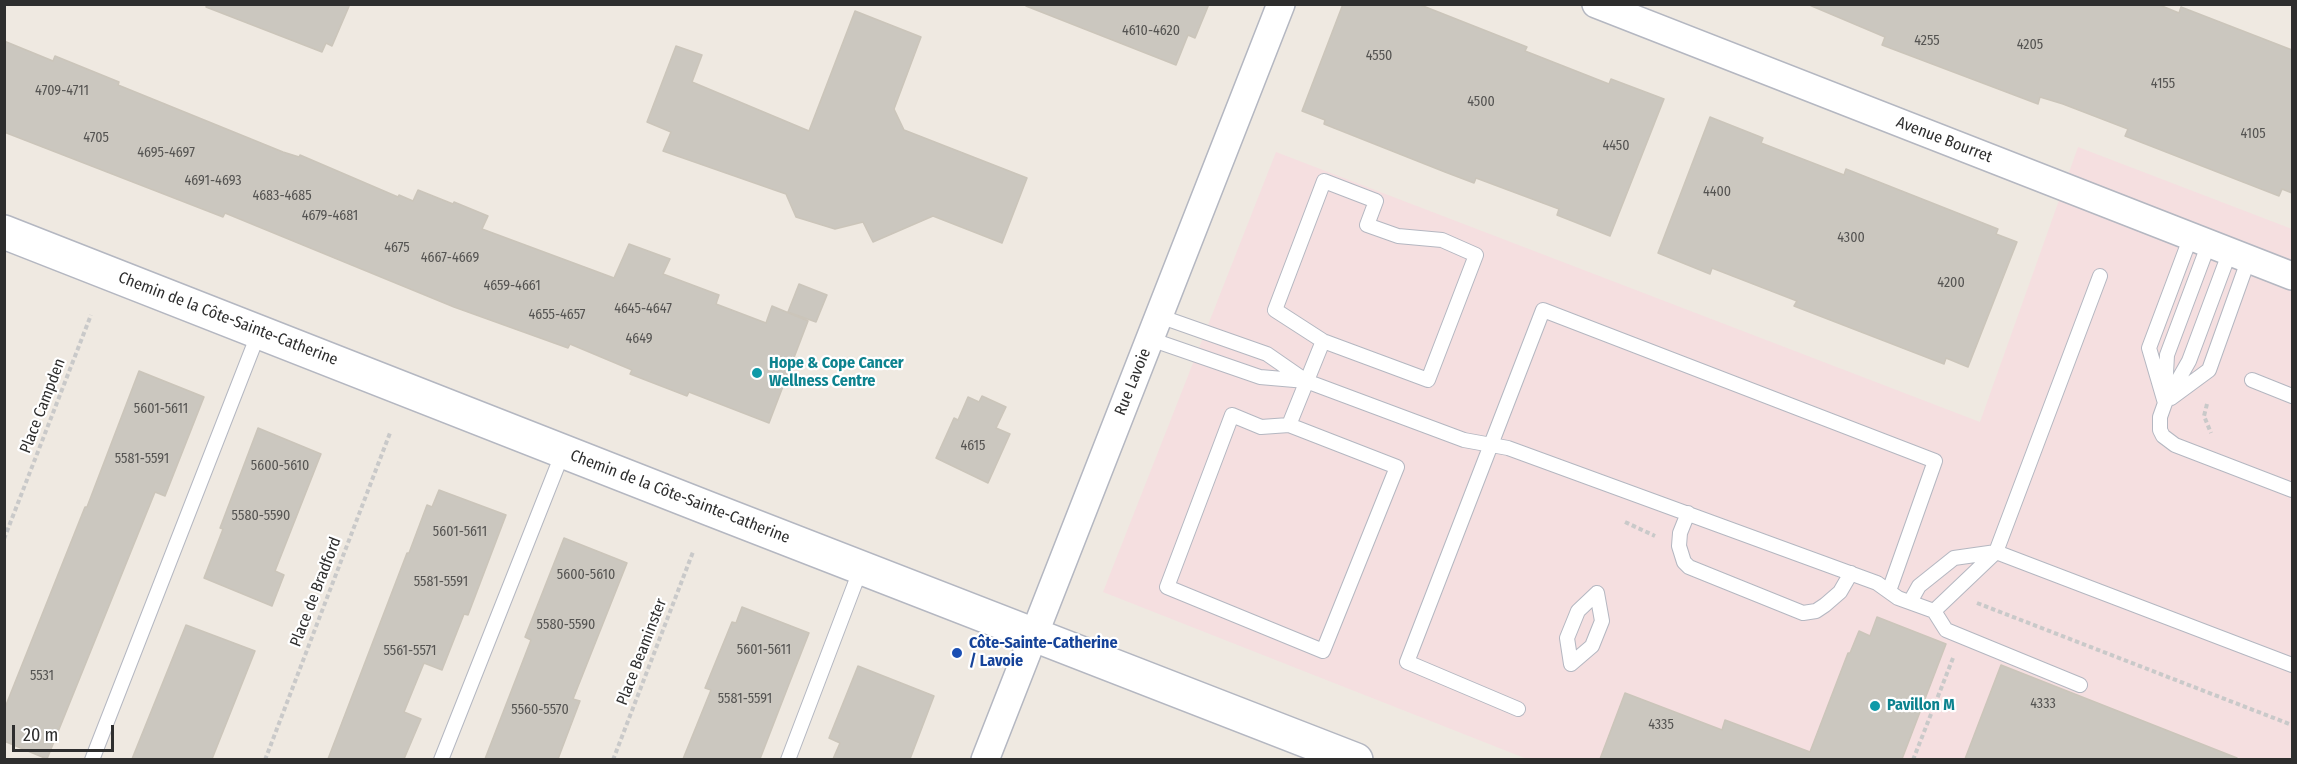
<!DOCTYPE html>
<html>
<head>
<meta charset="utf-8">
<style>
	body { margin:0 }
	#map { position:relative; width:2297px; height:764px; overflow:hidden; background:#efe9e1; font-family:"Fira Sans Condensed",sans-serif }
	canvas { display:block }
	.frame { position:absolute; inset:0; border:6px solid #2e2e2e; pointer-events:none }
	.scale { position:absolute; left:12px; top:725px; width:102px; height:27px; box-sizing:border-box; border:3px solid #2e2e2e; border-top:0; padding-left:8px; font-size:18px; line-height:21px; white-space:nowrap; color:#2e2e2e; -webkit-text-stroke:4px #fff; paint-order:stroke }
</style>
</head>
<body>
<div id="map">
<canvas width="2297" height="764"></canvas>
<div class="frame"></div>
<div class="scale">20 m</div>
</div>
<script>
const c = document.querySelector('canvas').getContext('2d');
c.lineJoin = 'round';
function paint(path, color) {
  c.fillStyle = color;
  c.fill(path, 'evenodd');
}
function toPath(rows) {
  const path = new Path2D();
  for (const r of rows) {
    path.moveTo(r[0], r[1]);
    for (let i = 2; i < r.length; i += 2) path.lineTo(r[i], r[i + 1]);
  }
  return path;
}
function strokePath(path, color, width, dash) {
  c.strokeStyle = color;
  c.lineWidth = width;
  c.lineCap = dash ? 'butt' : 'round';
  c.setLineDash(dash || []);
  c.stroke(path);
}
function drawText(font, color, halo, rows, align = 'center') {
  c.font = font + ' "Fira Sans Condensed",sans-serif';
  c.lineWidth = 4.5;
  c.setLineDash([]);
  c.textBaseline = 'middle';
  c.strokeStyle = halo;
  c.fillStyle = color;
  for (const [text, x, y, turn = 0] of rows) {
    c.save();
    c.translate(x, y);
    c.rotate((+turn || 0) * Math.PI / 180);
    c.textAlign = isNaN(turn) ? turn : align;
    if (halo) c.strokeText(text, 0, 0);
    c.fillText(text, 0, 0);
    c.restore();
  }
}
const medical = toPath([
	[2078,147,2292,229,2292,759,1527,759,1103,592,1276,152,1980,422]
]);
const building = toPath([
	[207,4,350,4,332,46,326,43,322,52,206,7,207,4],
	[1026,4,1209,4,1195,38,1188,35,1176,65,1026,6,1026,4],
	[1343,4,1418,4,1527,47,1525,51,1609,84,1611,79,1664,99,1610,236,1557,215,1559,209,1476,178,1474,183,1445,172,1324,124,1325,120,1302,111,1343,4],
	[1807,4,2157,4,2179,13,2181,7,2292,50,2292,193,2282,189,2279,196,2125,136,2128,129,2063,104,2040,97,2038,104,1882,45,1885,37,1807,4],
	[855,11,921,37,894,109,904,130,1027,178,1002,243,933,216,873,242,863,222,835,229,796,217,786,194,663,151,671,132,647,122,676,46,702,55,692,82,809,131,855,11],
	[4,41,53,61,55,56,119,82,118,85,283,152,299,157,300,155,398,197,399,195,413,201,418,190,453,204,454,202,488,216,482,229,614,278,629,244,670,259,663,274,719,295,716,304,766,323,772,306,808,321,769,423,689,392,687,396,630,374,632,370,570,344,568,348,454,307,225,213,223,217,4,132,4,41],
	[1710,117,1763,138,1761,143,1844,175,1846,169,1998,229,1996,234,2017,242,1968,367,1946,358,1944,364,1794,306,1797,301,1712,268,1710,274,1658,253,1710,117],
	[799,284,827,295,816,322,788,312,799,284],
	[139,371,204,397,165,496,155,492,47,759,4,741,4,710,85,507,87,507,139,371],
	[982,396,1006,407,996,428,1010,434,988,483,936,458,954,418,958,420,968,397,979,402,982,396],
	[258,428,321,454,275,571,284,575,272,606,204,578,223,529,220,528,258,428],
	[439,490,506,515,468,615,464,614,442,670,424,663,404,712,421,719,404,759,328,759,407,553,409,553,427,505,432,507,439,490],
	[564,538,627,563,573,699,580,701,558,759,485,759,531,640,525,637,564,538],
	[742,607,809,633,789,684,760,759,683,759,711,690,705,688,732,622,736,623,742,607],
	[1877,617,1946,644,1902,759,1600,759,1625,693,1722,730,1725,720,1810,752,1848,653,1850,653,1859,631,1870,636,1877,617],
	[186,625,255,651,212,759,132,759,186,625],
	[2001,665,2237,758,2236,759,1965,759,2001,665],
	[858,666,934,696,910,759,833,759,840,743,829,738,858,666]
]);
const path = toPath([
	[2207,404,2204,416,2211,433],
	[1625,522,1655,536],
	[4,539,91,315],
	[1977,603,2292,725],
	[265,760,390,433],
	[613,760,693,552],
	[1913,760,1953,658]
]);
const service = toPath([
	[1324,181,1376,201,1367,225,1398,236,1442,240,1476,255,1428,380,1323,341,1275,310,1324,181],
	[2230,251,2189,361,2165,403,2160,417,2160,430,2163,436,2175,445,2292,490],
	[2100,276,1996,552,2292,665],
	[1150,339,1260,377,1306,381,1267,354,1159,316],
	[2252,380,2292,396],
	[1306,381,1464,440,1508,448,1877,583,1898,598,1934,611,1946,630,2080,685],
	[2165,392,2167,355,2209,243],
	[2171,398,2209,370,2249,258],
	[2165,403,2149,348,2191,236],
	[1232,415,1261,427,1289,425,1397,467,1323,651,1167,587,1232,415],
	[1289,425,1323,341],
	[1688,513,1680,533,1679,546,1684,562,1689,567,1803,613,1816,611,1825,605,1840,592,1851,573],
	[1910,602,1919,586,1954,558,1996,552],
	[1934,611,1996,552],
	[1571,664,1592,646,1602,621,1597,593],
	[1571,664,1567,638,1578,611,1597,593],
	[1518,709,1407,662,1543,310,1935,461,1889,591],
	[92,760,259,332],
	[441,760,563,452],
	[788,760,861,568]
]);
const minor = toPath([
	[1596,4,2292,276],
	[985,760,1281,4]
]);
const secondary = toPath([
	[4,232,710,509,1356,760]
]);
const markers = [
	[757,373,6,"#0f9aa8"],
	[957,653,6,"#1a4fb4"],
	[1875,706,6,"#0f9aa8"]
];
const numberNames = [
	["4610-4620",1151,31],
	["4255",1927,41],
	["4205",2030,45],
	["4550",1379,56],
	["4155",2163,84],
	["4709-4711",62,91],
	["4500",1481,102],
	["4105",2253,134],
	["4705",96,138],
	["4450",1616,146],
	["4695-4697",166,153],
	["4691-4693",213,181],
	["4400",1717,192],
	["4683-4685",282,196],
	["4679-4681",330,216],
	["4300",1851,238],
	["4675",397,248],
	["4667-4669",450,258],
	["4200",1951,283],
	["4659-4661",512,286],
	["4645-4647",643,309],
	["4655-4657",557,315],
	["4649",639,339],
	["5601-5611",161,409],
	["4615",973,446],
	["5581-5591",142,459],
	["5600-5610",280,466],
	["5580-5590",261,516],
	["5601-5611",460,532],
	["5600-5610",586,575],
	["5581-5591",441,582],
	["5580-5590",566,625],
	["5601-5611",764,650],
	["5561-5571",410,651],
	["5531",42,676],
	["5581-5591",745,699],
	["4333",2043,704],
	["5560-5570",540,710],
	["4335",1661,725]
];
const streetNames = [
	["Avenue Bourret",1944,140,21],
	["Chemin de la Côte-Sainte-Catherine",228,319,21],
	["Rue Lavoie",1133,382,-68],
	["Place Campden",43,406,-69],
	["Chemin de la Côte-Sainte-Catherine",680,497,21],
	["Place de Bradford",316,592,-69],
	["Place Beaminster",642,652,-69]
];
const cultureNames = [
	["Hope & Cope Cancer",769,364],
	["Wellness Centre",769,382],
	["Pavillon M",1887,706]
];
const transitNames = [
	["Côte-Sainte-Catherine",969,644],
	["/ Lavoie",969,662]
];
paint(medical, '#f5dfe0');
paint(building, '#cbc7bf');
strokePath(building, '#cbc5ba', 1.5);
strokePath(service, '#b4b7c1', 16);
strokePath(minor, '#b4b7c1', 30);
strokePath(secondary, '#b4b7c1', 36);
strokePath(path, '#c9c9c9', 4, [4.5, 3]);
strokePath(service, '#fff', 14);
strokePath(minor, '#fff', 27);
strokePath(secondary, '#fff', 33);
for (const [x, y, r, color] of markers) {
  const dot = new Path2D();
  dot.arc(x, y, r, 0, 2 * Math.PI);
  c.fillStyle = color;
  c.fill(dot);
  strokePath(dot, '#fff', 2);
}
drawText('14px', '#555452', null, numberNames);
drawText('16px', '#2e2e2e', '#fff', streetNames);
drawText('bold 16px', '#0d838f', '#fff', cultureNames, 'left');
drawText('bold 16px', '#164399', '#fff', transitNames, 'left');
</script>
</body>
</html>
